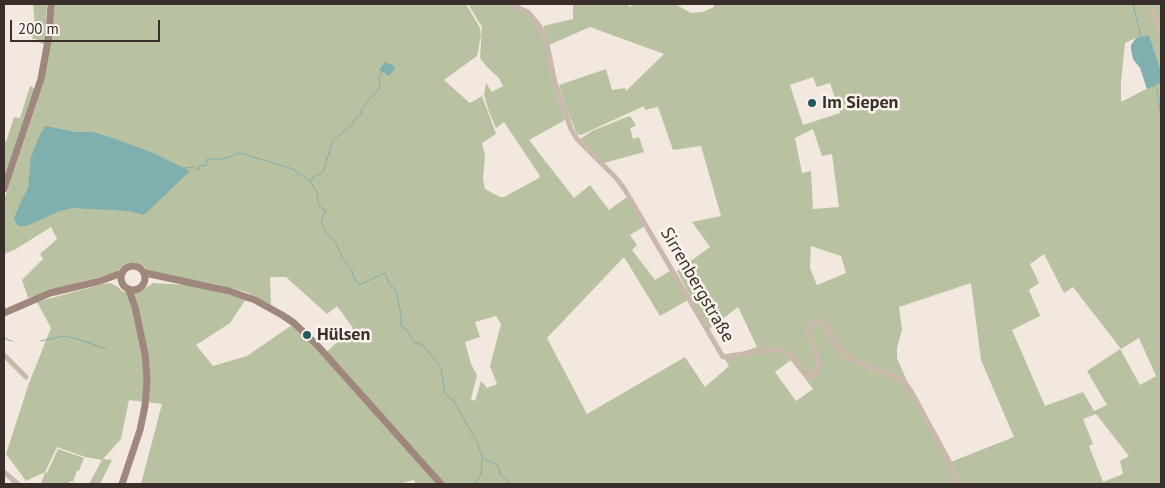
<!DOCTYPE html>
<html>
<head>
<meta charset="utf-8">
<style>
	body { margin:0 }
	#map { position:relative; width:1165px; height:488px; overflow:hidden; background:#f3e8e0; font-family:"PT Sans",sans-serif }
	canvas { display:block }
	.frame { position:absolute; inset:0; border:5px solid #392e2a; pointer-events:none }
	.scale { position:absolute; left:10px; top:20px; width:150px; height:22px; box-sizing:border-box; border:2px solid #392e2a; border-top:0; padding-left:6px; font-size:15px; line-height:18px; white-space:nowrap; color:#392e2a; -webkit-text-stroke:4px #faf3ec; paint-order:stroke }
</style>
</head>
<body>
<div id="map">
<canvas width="1165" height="488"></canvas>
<div class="frame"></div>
<div class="scale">200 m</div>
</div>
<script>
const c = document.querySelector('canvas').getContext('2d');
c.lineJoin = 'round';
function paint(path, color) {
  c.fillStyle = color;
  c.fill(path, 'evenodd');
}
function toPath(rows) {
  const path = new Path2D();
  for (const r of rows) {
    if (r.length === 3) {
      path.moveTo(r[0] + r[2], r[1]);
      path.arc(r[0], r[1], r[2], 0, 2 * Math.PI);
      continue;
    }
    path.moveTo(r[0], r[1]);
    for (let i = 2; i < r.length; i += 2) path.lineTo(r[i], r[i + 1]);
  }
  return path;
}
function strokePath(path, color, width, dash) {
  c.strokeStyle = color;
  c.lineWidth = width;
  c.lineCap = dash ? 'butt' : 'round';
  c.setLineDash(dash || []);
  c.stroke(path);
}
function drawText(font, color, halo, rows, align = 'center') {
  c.font = font + ' "PT Sans",sans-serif';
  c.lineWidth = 5;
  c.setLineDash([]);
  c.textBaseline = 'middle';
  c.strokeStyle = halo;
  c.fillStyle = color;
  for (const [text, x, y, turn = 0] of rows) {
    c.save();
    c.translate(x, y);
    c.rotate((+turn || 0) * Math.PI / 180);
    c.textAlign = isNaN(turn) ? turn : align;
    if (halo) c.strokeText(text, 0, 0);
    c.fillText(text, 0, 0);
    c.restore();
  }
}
const green = toPath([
	[33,4,47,4,45,45,38,42,36,39,32,39,35,25],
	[53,4,466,4,480,28,481,35,477,56,444,80,470,103,482,96,496,134,482,143,485,156,483,179,485,189,500,197,504,197,539,178,540,176,504,122,496,128,489,112,484,95,486,83,492,92,503,86,499,78,486,66,480,58,482,27,468,4,505,4,524,11,531,17,539,29,546,47,553,84,565,120,529,140,574,198,590,185,609,210,627,197,645,226,630,235,637,245,632,250,655,280,670,271,688,300,660,316,624,257,547,338,587,414,685,357,705,387,729,366,724,358,757,347,738,307,708,330,677,271,710,247,692,222,721,216,701,146,673,150,658,107,645,110,644,106,581,135,577,134,566,108,559,85,606,69,612,90,625,88,626,91,664,54,590,27,549,45,543,26,573,19,573,4,626,4,630,7,633,4,675,4,691,13,703,12,714,7,714,4,1149,4,1161,38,1161,484,416,484,414,480,398,484,141,484,162,404,129,400,121,439,103,459,112,460,100,484,89,484,102,460,85,457,57,447,45,472,26,481,6,454,29,383,51,328,37,302,103,284,110,283,117,286,123,292,141,291,153,283,188,285,246,299,230,323,196,345,213,366,247,356,292,325,323,355,353,328,337,306,327,314,286,277,270,277,271,305,246,292,215,284,147,271,145,267,135,262,126,264,115,273,76,283,28,298,22,280,43,259,40,254,57,239,51,227,16,249,4,254,4,200,36,105],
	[1149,36,1161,71,1160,82,1121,102,1121,82,1125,43,1136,38],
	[813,77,817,87,830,83,840,113,803,125,790,85],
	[813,129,822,156,832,154,839,207,813,209,811,171,802,173,795,138],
	[811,246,841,256,846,273,817,285,810,268],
	[1044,254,1064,293,1073,287,1121,349,1139,338,1156,376,1140,385,1120,349,1087,371,1107,405,1094,411,1083,392,1045,406,1012,330,1040,316,1029,290,1039,283,1030,264],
	[971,283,981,360,1014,437,948,463,910,392,904,384,893,377,868,369,869,367,894,374,907,381,897,358,897,348,902,330,899,307],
	[496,316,501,324,490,366,497,384,487,388,481,381,475,401,471,399,477,375,471,364,465,342,480,337,475,322],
	[791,360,813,389,796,401,775,372],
	[1096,414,1129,456,1120,461,1123,474,1103,482,1089,446,1093,444,1083,419],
	[1152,4,1161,4,1161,27],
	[30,86,34,88,34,93,4,182,4,139,6,142,14,117,20,118],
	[629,116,631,117,636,126,630,128,633,139,639,137,644,152,604,163,580,139,592,131],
	[58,449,84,458,79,471,77,471,73,482,70,481,69,484,41,484,45,472,47,473]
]);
const water = toPath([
	[1149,35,1161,71,1160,83,1147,89,1140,68,1133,59,1131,50,1131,45,1136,38],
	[385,62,394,66,395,69,389,76,379,70],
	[46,126,75,132,93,132,110,137,153,153,190,171,144,215,129,211,73,208,60,211,26,226,18,226,14,219,18,208,28,188,31,157,41,132]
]);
const stream = toPath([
	[1133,4,1141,37],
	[1154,86,1157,89,1161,117],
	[184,168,194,167,198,170,200,165,206,166,207,159,224,159,239,153,243,154,293,169,310,181,317,192,318,203,321,208,326,210,321,221,325,232,335,241,342,257,352,271,355,280,359,285,385,273,389,283,396,291,401,314,401,326,407,330,413,341,424,346,441,368,445,394,453,400,475,438],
	[311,181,313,177,323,172,333,140,353,124,355,118,361,115,362,109,369,99,376,93,380,86,379,79,382,72],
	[14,189,15,189],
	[4,337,8,340,12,341],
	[41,341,64,336,78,339,106,349],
	[477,442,483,459,497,464,501,475,511,484],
	[475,484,481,474,482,460]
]);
const street = toPath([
	[509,4,528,12,539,25,547,44,555,83,571,129,577,139,617,179,625,190,723,357,778,349,788,353,804,373,808,376,814,376,819,364,817,354,807,333,810,326,820,321,826,325,833,341,850,359,903,380,911,391,950,463,957,484],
	[1150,4,1161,34],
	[4,355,26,377],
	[4,472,18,484]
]);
const secondary = toPath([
	[4,189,41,79,49,35,51,4],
	[133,278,12],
	[145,273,229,291,255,300,282,315,294,323,317,345,441,484],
	[4,313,50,293,100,281,122,273],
	[122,484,140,430,145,406,147,380,145,354,135,307,129,290]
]);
const markers = [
	[812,103,5,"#205a5a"],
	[307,335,5,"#205a5a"]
];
const poiNames = [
	["Im Siepen",822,103],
	["Hülsen",317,335]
];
const streetNames = [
	["Sirrenbergstraße",697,285,60]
];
paint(green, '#b9c2a0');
paint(water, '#7fafae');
strokePath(stream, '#7fafae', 1);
strokePath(street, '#cbb8ac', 5);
strokePath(secondary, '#9f877d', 7);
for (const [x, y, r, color] of markers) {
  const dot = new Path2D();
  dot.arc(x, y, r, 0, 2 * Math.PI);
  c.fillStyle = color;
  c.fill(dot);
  strokePath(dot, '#faf3ec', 2);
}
drawText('bold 18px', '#392e2a', '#faf3ec', poiNames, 'left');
drawText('18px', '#392e2a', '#faf3ec', streetNames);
</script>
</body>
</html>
